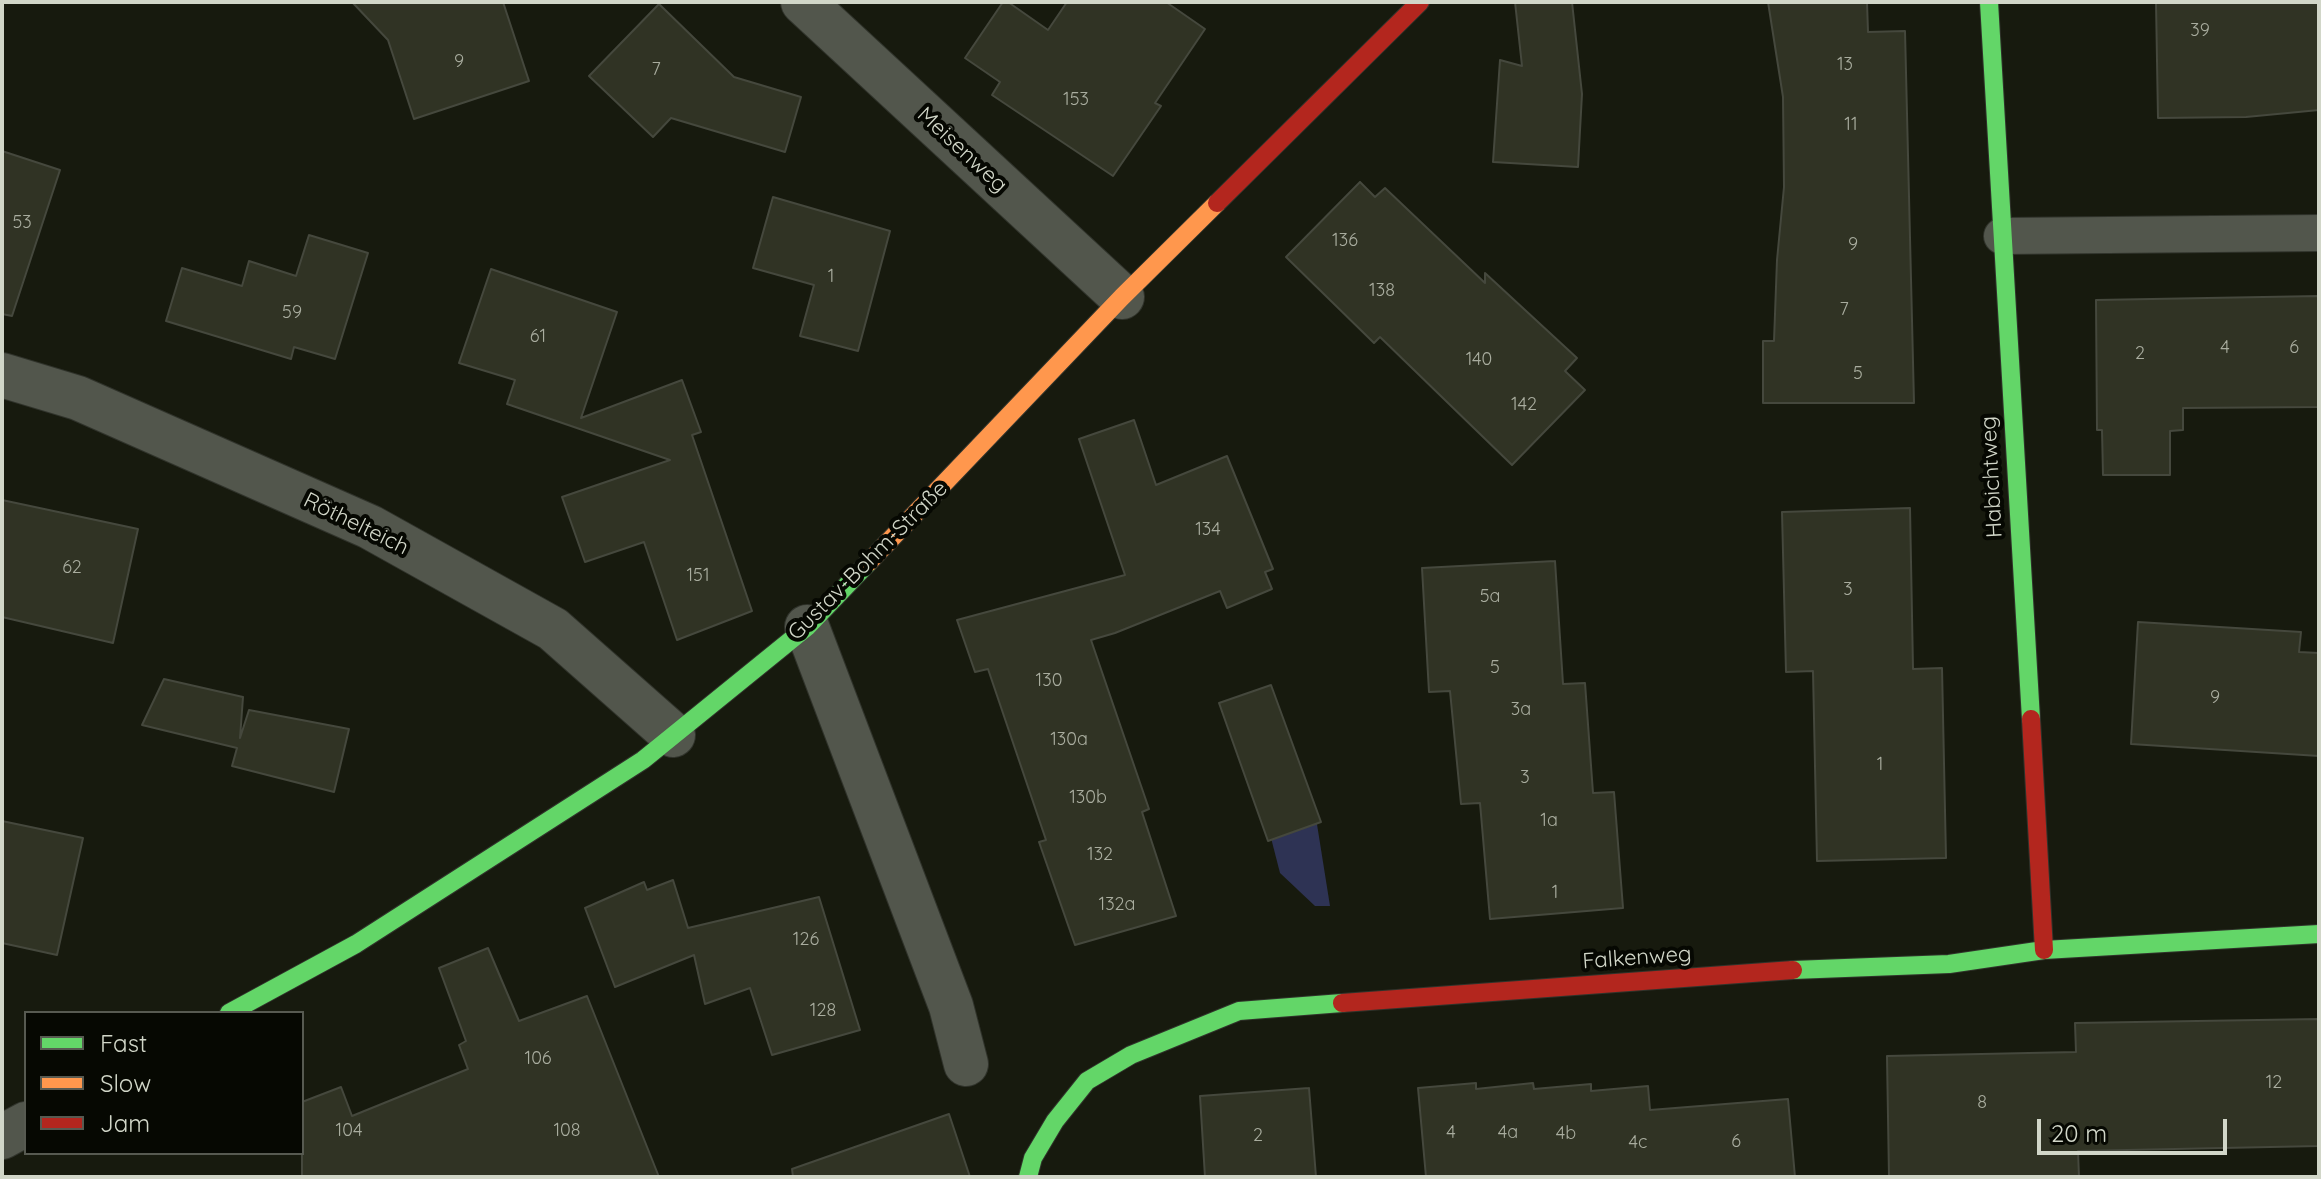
<!DOCTYPE html>
<html>
<head>
<meta charset="utf-8">
<style>
	body { margin:0 }
	#map { position:relative; width:2321px; height:1179px; overflow:hidden; background:#171a0e; font-family:Quicksand,sans-serif }
	canvas { display:block }
	.frame { position:absolute; inset:0; border:4px solid #d1d6c8; pointer-events:none }
	.legend { position:absolute; left:24px; top:1011px; width:280px; height:144px; box-sizing:border-box; background:#060802; border:2px solid #575a51; margin:0; padding:10px 14px; list-style:none; font-size:24px; color:#d1d6c8 }
	.legend li { display:flex; align-items:center; gap:16px; height:40px }
	.legend b { width:40px; border:2px solid #575a51 }
	.scale { position:absolute; left:2037px; top:1119px; width:190px; height:36px; box-sizing:border-box; border:4px solid #d1d6c8; border-top:0; padding-left:10px; font-size:24px; line-height:28px; white-space:nowrap; color:#d1d6c8; -webkit-text-stroke:6px #060802; paint-order:stroke }
</style>
</head>
<body>
<div id="map">
<canvas width="2321" height="1179"></canvas>
<div class="frame"></div>
<ul class="legend">
<li><b style="height:10px;background:#63d668"></b>Fast</li>
<li><b style="height:10px;background:#ff974d"></b>Slow</li>
<li><b style="height:10px;background:#b3261e"></b>Jam</li>
</ul>
<div class="scale">20 m</div>
</div>
<script>
const c = document.querySelector('canvas').getContext('2d');
c.lineJoin = 'round';
function paint(path, color) {
  c.fillStyle = color;
  c.fill(path, 'evenodd');
}
function toPath(rows) {
  const path = new Path2D();
  for (const r of rows) {
    path.moveTo(r[0], r[1]);
    for (let i = 2; i < r.length; i += 2) path.lineTo(r[i], r[i + 1]);
  }
  return path;
}
function strokePath(path, color, width, dash) {
  c.strokeStyle = color;
  c.lineWidth = width;
  c.lineCap = dash ? 'butt' : 'round';
  c.setLineDash(dash || []);
  c.stroke(path);
}
function drawText(font, color, halo, rows, align = 'center') {
  c.font = font + ' Quicksand,sans-serif';
  c.lineWidth = 8;
  c.setLineDash([]);
  c.textBaseline = 'middle';
  c.strokeStyle = halo;
  c.fillStyle = color;
  for (const [text, x, y, turn = 0] of rows) {
    c.save();
    c.translate(x, y);
    c.rotate((+turn || 0) * Math.PI / 180);
    c.textAlign = isNaN(turn) ? turn : align;
    if (halo) c.strokeText(text, 0, 0);
    c.fillText(text, 0, 0);
    c.restore();
  }
}
const green = toPath([
	[1316,818,1330,906,1315,906,1280,873,1270,834]
]);
const building = toPath([
	[352,2,503,2,529,81,414,119,388,40,352,2],
	[1003,2,1008,2,1048,30,1067,2,1166,2,1205,29,1155,103,1161,106,1113,176,992,95,1000,82,965,58,1003,2],
	[1515,2,1572,2,1582,94,1578,167,1493,162,1500,60,1522,66,1515,2],
	[1768,2,1867,2,1868,32,1905,31,1914,403,1763,403,1763,341,1774,341,1777,260,1784,187,1783,97,1768,2],
	[2156,2,2319,2,2319,110,2246,117,2158,118,2156,2],
	[659,4,734,77,801,97,785,152,671,118,653,137,589,76,659,4],
	[2,151,60,170,12,316,2,314,2,151],
	[1360,182,1375,197,1385,188,1485,283,1485,273,1577,358,1565,371,1585,390,1512,465,1380,337,1374,343,1286,257,1360,182],
	[773,197,890,231,858,351,800,336,814,285,753,268,773,197],
	[309,235,368,253,335,359,294,347,291,359,166,321,182,268,242,286,249,261,296,276,309,235],
	[491,269,617,312,581,418,682,380,701,432,692,435,752,611,677,640,644,542,585,562,562,497,670,460,507,404,515,380,459,363,491,269],
	[2319,296,2319,407,2183,408,2183,430,2170,431,2170,475,2103,475,2102,430,2097,430,2096,300,2319,296],
	[1134,420,1156,485,1227,456,1273,569,1265,572,1272,589,1227,608,1220,591,1115,633,1091,640,1149,809,1142,812,1176,916,1075,945,1039,842,1046,840,988,669,975,672,957,620,1125,575,1079,439,1134,420],
	[2,500,138,529,113,643,2,617,2,500],
	[1910,508,1913,669,1942,668,1946,858,1817,861,1813,671,1786,672,1782,512,1910,508],
	[1555,561,1563,684,1585,683,1593,793,1614,792,1623,908,1490,919,1480,803,1461,804,1450,691,1429,692,1422,568,1555,561],
	[2138,622,2301,632,2299,652,2319,653,2319,756,2131,744,2138,622],
	[164,679,243,697,240,738,249,710,349,729,334,792,232,766,237,748,142,725,164,679],
	[1271,685,1321,822,1268,841,1219,703,1271,685],
	[2,821,83,838,57,955,2,943,2,821],
	[673,880,688,928,819,897,860,1030,772,1055,750,988,705,1004,694,955,615,987,585,908,644,882,647,890,673,880],
	[488,948,519,1021,587,996,659,1177,302,1177,302,1102,341,1087,352,1116,468,1069,459,1045,466,1041,439,968,488,948],
	[2319,1019,2319,1146,2078,1151,2079,1177,1889,1177,1887,1056,2076,1052,2075,1023,2319,1019],
	[1476,1083,1476,1089,1533,1083,1534,1089,1591,1084,1591,1091,1648,1086,1650,1110,1788,1099,1795,1177,1426,1177,1418,1088,1476,1083],
	[1309,1088,1316,1177,1205,1177,1200,1096,1309,1088],
	[949,1114,970,1177,793,1177,792,1169,949,1114]
]);
const lane = toPath([
	[2002,236,2319,233]
]);
const street = toPath([
	[803,2,1122,297],
	[2,375,78,398,370,527,553,629,673,735],
	[807,627,951,1006,966,1064],
	[2,1137,26,1124]
]);
const fast = toPath([
	[1989,2,2031,719],
	[1793,970,1949,964,2044,950,2319,934],
	[229,1013,356,944,643,760,807,627,868,563],
	[1028,1177,1033,1158,1055,1121,1087,1081,1131,1055,1239,1011,1342,1003]
]);
const slow = toPath([
	[868,563,1122,297,1217,203]
]);
const jam = toPath([
	[1217,203,1420,2],
	[2031,719,2044,950],
	[1342,1003,1793,970]
]);
const numberNames = [
	["39",2200,31],
	["9",459,62],
	["13",1845,65],
	["7",656,70],
	["153",1076,100],
	["11",1851,125],
	["53",22,223],
	["136",1345,241],
	["9",1853,245],
	["1",831,277],
	["138",1382,291],
	["7",1844,310],
	["59",292,313],
	["61",538,337],
	["4",2225,348],
	["6",2294,348],
	["2",2140,354],
	["140",1479,360],
	["5",1858,374],
	["142",1524,405],
	["134",1208,530],
	["62",72,568],
	["151",698,576],
	["3",1848,590],
	["5a",1490,597],
	["5",1495,668],
	["130",1049,681],
	["9",2215,698],
	["3a",1521,710],
	["130a",1069,740],
	["1",1880,765],
	["3",1525,778],
	["130b",1088,798],
	["1a",1549,821],
	["132",1100,855],
	["1",1555,893],
	["132a",1117,905],
	["126",806,940],
	["128",823,1011],
	["106",538,1059],
	["12",2274,1083],
	["8",1982,1103],
	["104",349,1131],
	["108",567,1131],
	["4",1451,1133],
	["4a",1508,1133],
	["4b",1566,1134],
	["2",1258,1136],
	["6",1736,1142],
	["4c",1638,1143]
];
const streetNames = [
	["Meisenweg",962,150,43],
	["Habichtweg",1992,477,-93],
	["Röthelteich",356,524,26],
	["Gustav-Bohm-Straße",868,561,-45],
	["Falkenweg",1637,958,-4]
];
paint(green, '#2e3354');
paint(building, '#303324');
strokePath(building, '#45483d', 2);
strokePath(lane, '#30332b', 38);
strokePath(street, '#30332b', 46);
strokePath(fast, '#30332b', 20);
strokePath(slow, '#30332b', 20);
strokePath(jam, '#30332b', 20);
strokePath(lane, '#52564c', 36);
strokePath(street, '#52564c', 44);
strokePath(fast, '#63d668', 18);
strokePath(slow, '#ff974d', 18);
strokePath(jam, '#b3261e', 18);
drawText('18px', '#a9ad9f', null, numberNames);
drawText('22px', '#d1d6c8', '#060802', streetNames);
</script>
</body>
</html>
